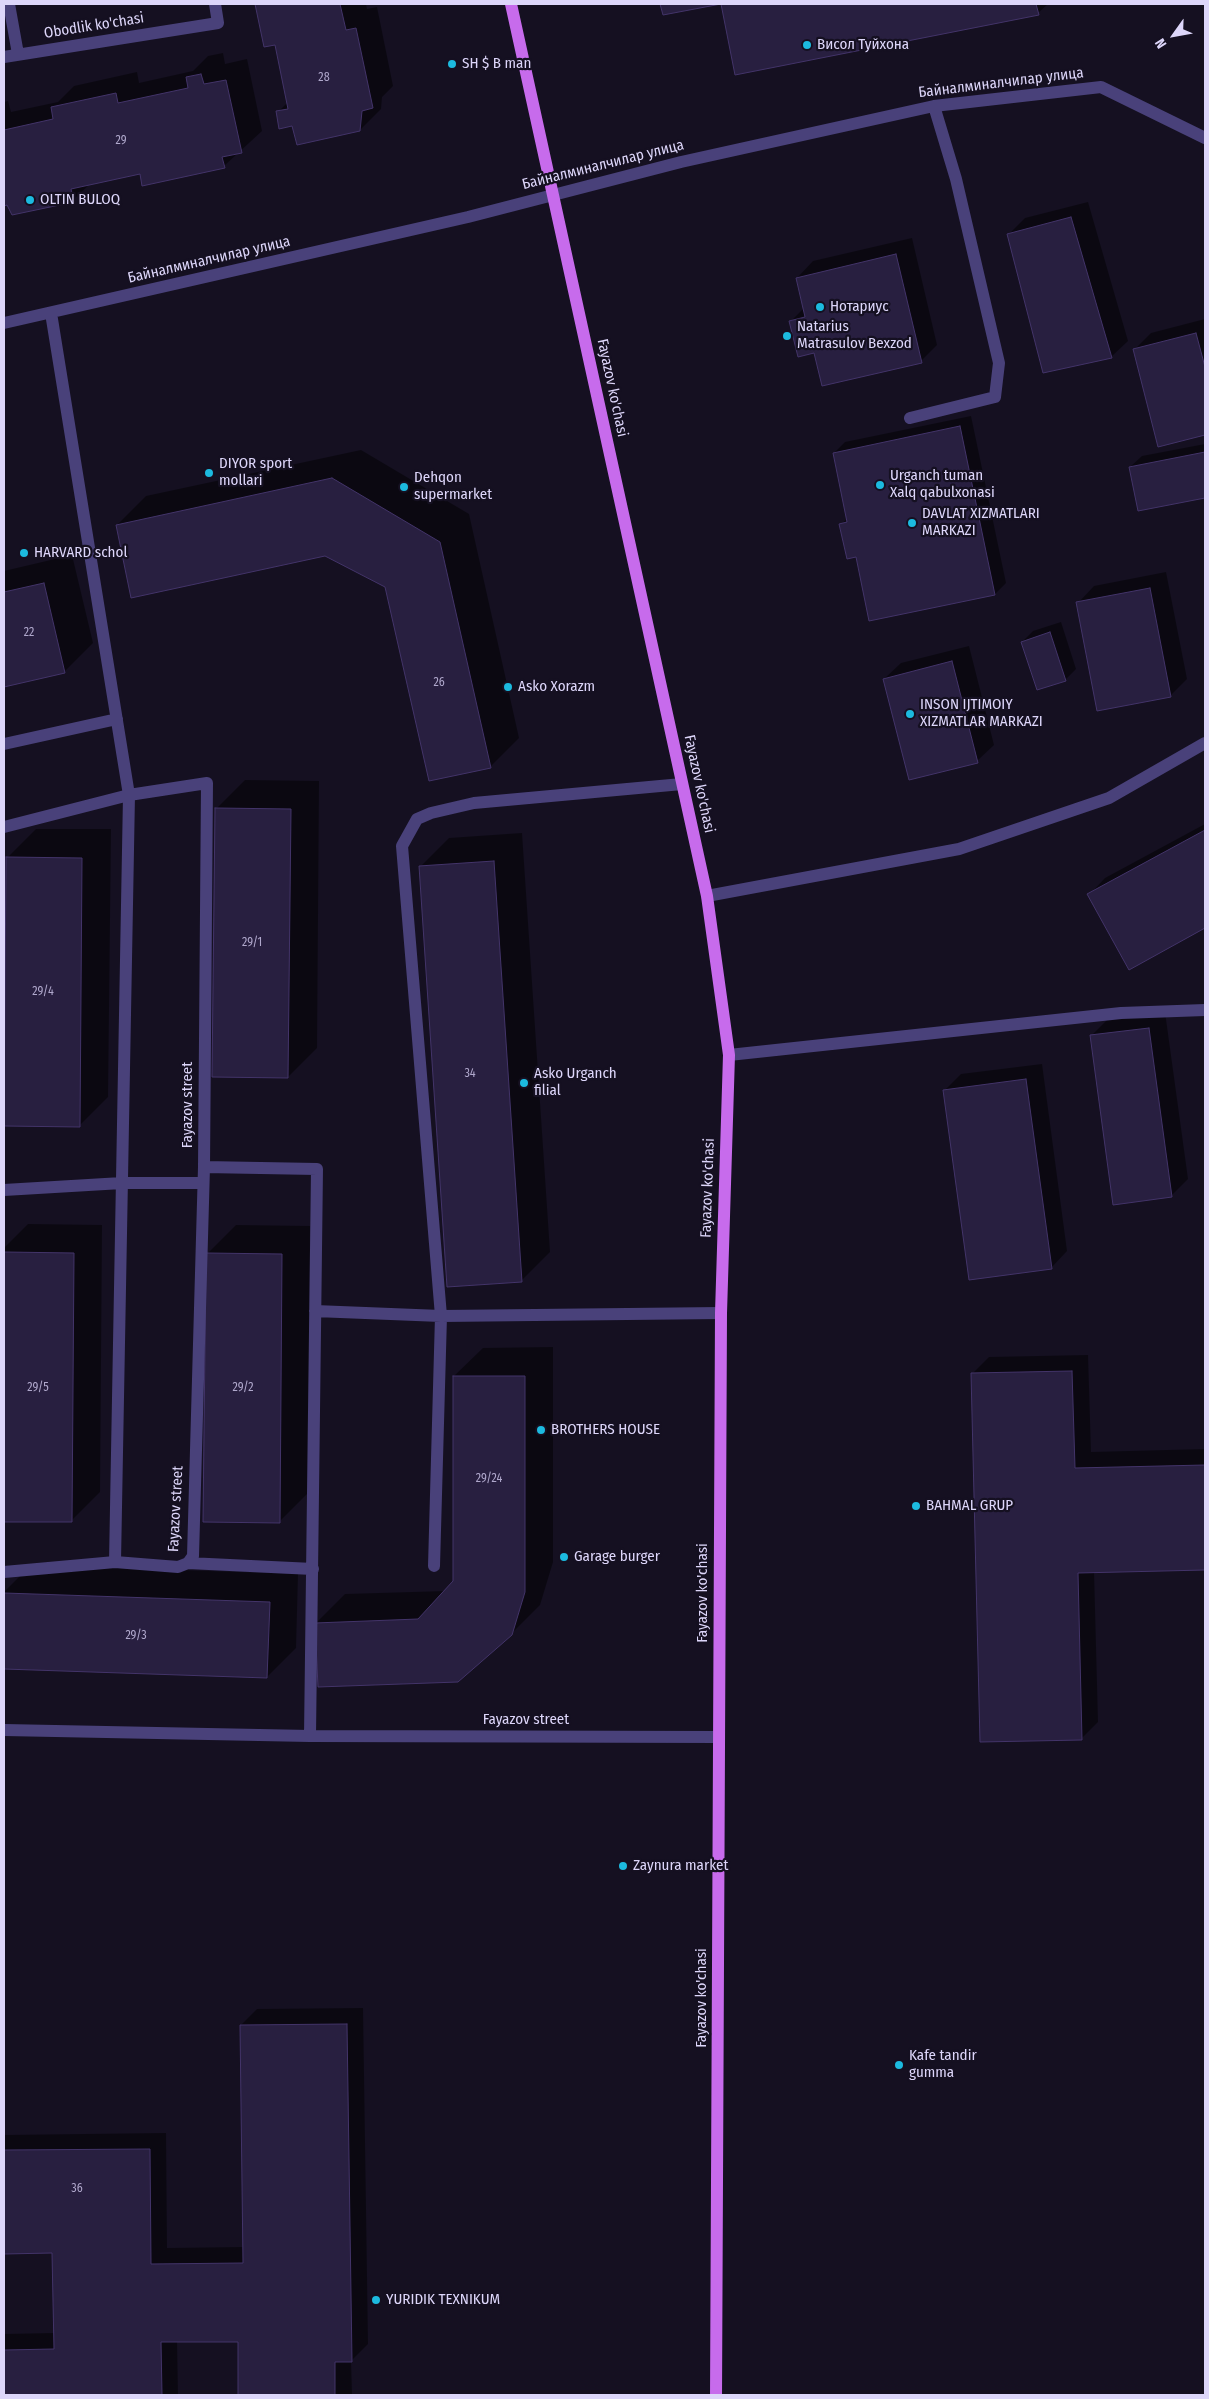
<!DOCTYPE html>
<html>
<head>
<meta charset="utf-8">
<style>
	body { margin:0 }
	#map { position:relative; width:1209px; height:2399px; overflow:hidden; background:#151021; font-family:"Fira Sans Condensed",sans-serif }
	canvas { display:block }
	.frame { position:absolute; inset:0; border:5px solid #ddd6fa; pointer-events:none }
	.north { position:absolute; left:1149px; top:10px; width:50px; height:50px; -webkit-text-stroke:4px #151021; paint-order:stroke; rotate:238deg; font-size:14px; font-weight:700; line-height:20px; text-align:center; color:#ddd6fa }
	.north::after { content:''; display:block; margin:auto; width:18px; height:22px; background:#ddd6fa; clip-path:polygon(50% 0,100% 100%,50% 72%,0 100%) }
</style>
</head>
<body>
<div id="map">
<canvas width="1209" height="2399"></canvas>
<div class="frame"></div>
<div class="north">N</div>
</div>
<script>
const c = document.querySelector('canvas').getContext('2d');
c.lineJoin = 'round';
function paint(path, color) {
  c.fillStyle = color;
  c.fill(path, 'evenodd');
}
function toPath(rows) {
  const path = new Path2D();
  for (const r of rows) {
    path.moveTo(r[0], r[1]);
    for (let i = 2; i < r.length; i += 2) path.lineTo(r[i], r[i + 1]);
  }
  return path;
}
function strokePath(path, color, width, dash) {
  c.strokeStyle = color;
  c.lineWidth = width;
  c.lineCap = dash ? 'butt' : 'round';
  c.setLineDash(dash || []);
  c.stroke(path);
}
function drawText(font, color, halo, rows, align = 'center') {
  c.font = font + ' "Fira Sans Condensed",sans-serif';
  c.lineWidth = 4.5;
  c.setLineDash([]);
  c.textBaseline = 'middle';
  c.strokeStyle = halo;
  c.fillStyle = color;
  for (const [text, x, y, turn = 0] of rows) {
    c.save();
    c.translate(x, y);
    c.rotate((+turn || 0) * Math.PI / 180);
    c.textAlign = isNaN(turn) ? turn : align;
    if (halo) c.strokeText(text, 0, 0);
    c.fillText(text, 0, 0);
    c.restore();
  }
}
const shadow = toPath([
	[256,4,366,4,367,9,377,7,393,86,382,97,381,109,360,130,293,125,278,112,288,102,275,43,265,46],
	[662,4,715,4,664,14],
	[723,4,1048,4,1038,13,736,73],
	[223,53,225,64,247,59,262,131,224,166,141,172,91,183,73,200,4,205,4,102,8,101,11,112,58,102,74,86,137,72,139,83,193,71,208,56],
	[1088,202,1128,341,1111,357,1008,235,1025,218],
	[912,238,937,345,921,361,791,321,804,308,797,278,813,261],
	[1205,319,1205,433,1159,445,1134,350,1151,333],
	[971,416,1006,583,995,594,856,556,840,525,848,518,834,453,845,442],
	[1205,444,1205,497,1139,509,1130,467,1142,456],
	[361,450,469,514,519,738,491,766,430,780,386,586,325,554,117,525,146,496],
	[72,555,93,643,64,672,4,686,4,571],
	[1166,572,1187,679,1170,696,1078,603,1094,586],
	[1061,622,1076,669,1065,680,1022,642,1033,631],
	[969,646,994,745,977,761,884,679,901,663],
	[245,780,319,781,317,1048,288,1077,216,809],
	[1205,824,1205,927,1129,969,1089,895,1105,878],
	[36,829,111,829,108,1097,79,1126,7,858],
	[522,833,550,1252,521,1281,420,867,449,838],
	[1165,1012,1188,1179,1171,1196,1091,1036,1108,1019],
	[1042,1064,1067,1251,1051,1268,944,1091,961,1074],
	[28,1224,102,1225,100,1492,71,1521,4,1521,4,1248],
	[236,1225,310,1226,308,1493,279,1522,207,1254],
	[553,1347,553,1562,540,1605,511,1634,316,1623,345,1594,446,1591,454,1582,454,1376,483,1348],
	[1088,1355,1091,1452,1205,1449,1205,1569,1094,1571,1098,1722,1081,1739,972,1374,989,1357],
	[31,1565,298,1574,296,1648,267,1677,4,1668,4,1592],
	[363,2008,368,2344,351,2361,352,2395,240,2395,239,2340,177,2341,178,2395,4,2395,4,2334,55,2333,53,2252,4,2253,4,2135,166,2133,167,2248,244,2247,241,2025,257,2009]
]);
const building = toPath([
	[255,4,340,4,346,30,356,28,373,108,362,111,360,131,297,145,292,126,279,129,276,111,288,109,275,45,264,47,255,4],
	[660,4,1036,4,1039,15,735,75,721,4,663,15,660,4],
	[201,74,204,84,226,80,242,153,222,157,225,168,142,186,140,174,71,189,74,202,12,215,7,205,4,206,4,130,53,119,51,107,116,93,118,103,188,88,186,77,201,74],
	[1071,217,1112,358,1043,373,1007,234,1071,217],
	[896,254,922,363,822,386,814,353,798,357,789,321,805,317,796,278,896,254],
	[1196,333,1205,367,1205,435,1158,447,1133,349,1196,333],
	[960,426,995,595,869,621,856,557,847,559,839,524,847,522,833,453,960,426],
	[1205,452,1205,498,1138,511,1129,467,1205,452],
	[332,478,440,542,491,768,429,781,385,587,325,556,131,598,116,525,332,478],
	[44,583,65,673,4,687,4,592,44,583],
	[1150,588,1171,697,1097,711,1076,602,1150,588],
	[1050,632,1066,681,1037,690,1021,642,1050,632],
	[952,661,978,763,909,780,883,679,952,661],
	[215,808,291,809,288,1078,212,1077,215,808],
	[1205,830,1205,928,1129,970,1087,894,1205,830],
	[6,857,82,858,80,1127,4,1126,6,857],
	[494,861,522,1282,447,1287,419,866,494,861],
	[1149,1028,1172,1197,1113,1205,1090,1035,1149,1028],
	[1026,1079,1052,1269,969,1280,943,1090,1026,1079],
	[4,1252,74,1253,72,1522,4,1522,4,1252],
	[206,1253,282,1254,280,1523,203,1522,206,1253],
	[1072,1371,1075,1468,1205,1465,1205,1570,1078,1573,1082,1740,980,1742,971,1373,1072,1371],
	[453,1376,525,1376,525,1592,512,1635,458,1682,318,1687,315,1623,418,1619,453,1581,453,1376],
	[4,1593,270,1602,267,1678,4,1669,4,1593],
	[347,2024,352,2362,335,2362,335,2395,238,2395,238,2342,161,2342,162,2395,4,2395,4,2350,54,2349,52,2253,4,2254,4,2150,150,2149,151,2264,243,2263,240,2025,347,2024]
]);
const minor = toPath([
	[9,4,18,54],
	[4,57,218,23,215,4],
	[4,323,468,217,681,162,934,106,1101,87,1205,138],
	[910,418,995,397,999,363,956,179,934,106],
	[4,744,117,719],
	[682,784,474,803,431,813,417,819,402,846,441,1316,721,1313],
	[4,827,129,795,51,313],
	[707,896,959,849,1109,798,1205,743],
	[729,1055,1121,1013,1205,1010],
	[204,1167,317,1169,310,1736],
	[4,1190,122,1183,202,1183],
	[315,1311,441,1316,434,1566],
	[188,1563,313,1569],
	[4,1572,115,1562,178,1567,188,1563,193,1556,204,1167,207,783,129,795,115,1562],
	[4,1730,310,1736,719,1737]
]);
const major = toPath([
	[511,4,707,896,729,1055,721,1313,716,2395]
]);
const markers = [
	[807,45,5,"#1cbadf"],
	[452,64,5,"#1cbadf"],
	[30,200,5,"#1cbadf"],
	[820,307,5,"#1cbadf"],
	[787,336,5,"#1cbadf"],
	[209,473,5,"#1cbadf"],
	[880,485,5,"#1cbadf"],
	[404,487,5,"#1cbadf"],
	[912,523,5,"#1cbadf"],
	[24,553,5,"#1cbadf"],
	[508,687,5,"#1cbadf"],
	[910,714,5,"#1cbadf"],
	[524,1083,5,"#1cbadf"],
	[541,1430,5,"#1cbadf"],
	[916,1506,5,"#1cbadf"],
	[564,1557,5,"#1cbadf"],
	[623,1866,5,"#1cbadf"],
	[899,2065,5,"#1cbadf"],
	[376,2300,5,"#1cbadf"]
];
const numberNames = [
	["28",324,78],
	["29",121,141],
	["22",29,633],
	["26",439,683],
	["29/1",252,943],
	["29/4",43,992],
	["34",470,1074],
	["29/5",38,1388],
	["29/2",243,1388],
	["29/24",489,1479],
	["29/3",136,1636],
	["36",77,2189]
];
const streetNames = [
	["Obodlik ko'chasi",94,26,-9],
	["Байналминалчилар улица",1001,83,-7],
	["Байналминалчилар улица",603,165,-14],
	["Байналминалчилар улица",209,260,-13],
	["Fayazov ko'chasi",612,388,78],
	["Fayazov ko'chasi",699,784,78],
	["Fayazov street",188,1105,-90],
	["Fayazov ko'chasi",708,1188,-88],
	["Fayazov street",176,1509,-87],
	["Fayazov ko'chasi",703,1593,-90],
	["Fayazov street",526,1720],
	["Fayazov ko'chasi",702,1998,-90]
];
const poiNames = [
	["Висол Туйхона",817,45],
	["SH $ B man",462,64],
	["OLTIN BULOQ",40,200],
	["Нотариус",830,307],
	["Natarius",797,327],
	["Matrasulov Bexzod",797,344],
	["DIYOR sport",219,464],
	["mollari",219,481],
	["Urganch tuman",890,476],
	["Xalq qabulxonasi",890,493],
	["Dehqon",414,478],
	["supermarket",414,495],
	["DAVLAT XIZMATLARI",922,514],
	["MARKAZI",922,531],
	["HARVARD schol",34,553],
	["Asko Xorazm",518,687],
	["INSON IJTIMOIY",920,705],
	["XIZMATLAR MARKAZI",920,722],
	["Asko Urganch",534,1074],
	["filial",534,1091],
	["BROTHERS HOUSE",551,1430],
	["BAHMAL GRUP",926,1506],
	["Garage burger",574,1557],
	["Zaynura market",633,1866],
	["Kafe tandir",909,2056],
	["gumma",909,2073],
	["YURIDIK TEXNIKUM",386,2300]
];
paint(shadow, '#0007');
paint(building, '#281f40');
strokePath(building, '#433469', 1);
strokePath(minor, '#49417a', 12);
strokePath(major, '#c76bec', 12);
for (const [x, y, r, color] of markers) {
  const dot = new Path2D();
  dot.arc(x, y, r, 0, 2 * Math.PI);
  c.fillStyle = color;
  c.fill(dot);
  strokePath(dot, '#151021', 2);
}
drawText('12px', '#b0a8cc', null, numberNames);
drawText('15px', '#ddd6fa', '#151021', streetNames);
drawText('15px', '#ddd6fa', '#151021', poiNames, 'left');
</script>
</body>
</html>
